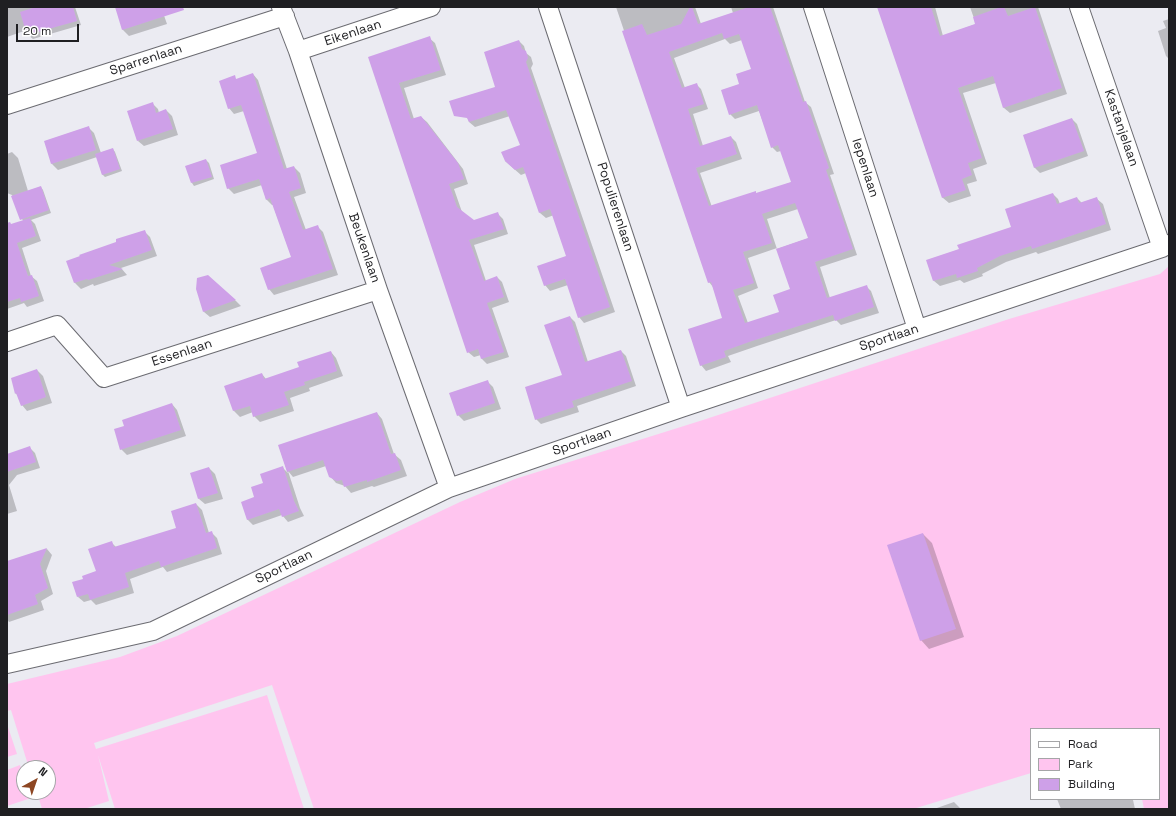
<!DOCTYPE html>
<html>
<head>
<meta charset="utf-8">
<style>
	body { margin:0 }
	#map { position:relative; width:1176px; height:816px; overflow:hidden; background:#ebebf2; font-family:"Space Grotesk",sans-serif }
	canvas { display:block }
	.frame { position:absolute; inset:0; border:8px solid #1f1f22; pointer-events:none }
	.legend { position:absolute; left:1030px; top:728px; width:130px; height:72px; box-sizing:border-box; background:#fff; border:1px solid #a5a5a7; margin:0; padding:5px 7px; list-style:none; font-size:12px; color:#1f1f22 }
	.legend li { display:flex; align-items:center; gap:8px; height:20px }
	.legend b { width:20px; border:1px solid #a5a5a7 }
	.north { position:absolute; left:16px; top:760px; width:40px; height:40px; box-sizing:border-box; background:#fff; border:1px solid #a5a5a7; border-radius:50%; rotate:40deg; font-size:11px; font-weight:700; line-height:16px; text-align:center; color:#1f1f22 }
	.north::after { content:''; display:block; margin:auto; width:14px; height:18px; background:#8d4622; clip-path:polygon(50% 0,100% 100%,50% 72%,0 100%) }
	.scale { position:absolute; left:16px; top:24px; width:63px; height:18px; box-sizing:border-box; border:2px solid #1f1f22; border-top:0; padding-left:5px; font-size:12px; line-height:14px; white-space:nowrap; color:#1f1f22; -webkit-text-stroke:3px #fff; paint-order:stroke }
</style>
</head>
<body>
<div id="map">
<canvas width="1176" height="816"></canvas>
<div class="frame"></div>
<ul class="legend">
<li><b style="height:5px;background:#fff"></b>Road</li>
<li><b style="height:11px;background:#ffc5ef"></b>Park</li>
<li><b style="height:11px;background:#cea0e8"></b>Building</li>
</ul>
<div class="north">N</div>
<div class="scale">20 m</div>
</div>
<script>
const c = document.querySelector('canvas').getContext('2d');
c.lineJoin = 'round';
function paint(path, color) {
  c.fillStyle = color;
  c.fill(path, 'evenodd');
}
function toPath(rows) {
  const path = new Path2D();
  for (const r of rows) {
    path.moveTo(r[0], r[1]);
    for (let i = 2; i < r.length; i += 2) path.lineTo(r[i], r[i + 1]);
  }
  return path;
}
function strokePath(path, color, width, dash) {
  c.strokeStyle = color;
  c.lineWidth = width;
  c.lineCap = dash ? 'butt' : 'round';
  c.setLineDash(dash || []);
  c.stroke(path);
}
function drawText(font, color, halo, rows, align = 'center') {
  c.font = font + ' "Space Grotesk",sans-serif';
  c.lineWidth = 3.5;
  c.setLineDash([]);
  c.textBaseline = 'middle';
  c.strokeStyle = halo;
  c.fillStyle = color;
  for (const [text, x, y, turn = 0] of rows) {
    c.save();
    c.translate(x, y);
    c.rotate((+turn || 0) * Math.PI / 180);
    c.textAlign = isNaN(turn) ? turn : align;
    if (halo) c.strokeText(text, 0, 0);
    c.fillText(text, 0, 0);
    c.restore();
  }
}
const green = toPath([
	[1169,266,1169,809,1144,809,1142,799,1159,799,1159,729,1031,729,1031,773,913,809,314,809,272,685,94,743,96,749,267,695,304,809,115,809,98,755,109,801,84,809,42,809,37,792,48,792,48,768,29,768,11,710,7,711,7,684,120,657,177,636,460,502,515,479,703,420,1009,319,1160,274],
	[7,724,17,754,7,757],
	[20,765,24,777,24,792,29,792,31,798,7,806,7,770]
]);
const shadow = toPath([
	[10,7,75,7,81,25,33,39,28,35,27,30,7,37,7,8],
	[116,7,161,7,167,24,129,36,123,30],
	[616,7,695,7,701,24,733,13,731,7,773,7,805,102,811,107,822,139,834,174,830,175,857,255,820,267,830,298,866,286,871,291,879,313,841,325,836,320,757,346,728,356,731,362,706,371,701,365,724,318,713,287,709,282],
	[725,39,730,44,742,40,752,70,740,84,730,114,735,119,759,111,772,147,777,152,781,151,792,182,757,194,755,192,712,207,700,173,742,159,736,142,731,137,703,146,693,114,708,109,701,89,696,84,685,88,674,58],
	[798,209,809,238,777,249,767,219],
	[777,248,791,290,780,313,748,323,738,296,758,288,748,258],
	[878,7,935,7,943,36,976,24,970,7,1038,7,1067,94,1010,113,1004,108,996,83,963,93,987,164,973,169,977,181,967,184,971,196,949,203,943,198],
	[1169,19,1169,59,1166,56,1158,31,1166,28,1163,21],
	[429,38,435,43,446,75,404,88,414,119,421,117,427,122,463,169,468,184,454,189,462,212,473,222,498,214,503,219,508,234,474,245,486,281,497,277,502,282,509,302,492,308,509,357,487,364,482,359,481,355,474,357,468,352,369,58],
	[519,41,524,46,526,53,531,57,533,64,531,68,615,312,584,323,579,317,568,285,550,291,545,285,568,256,554,215,546,218,540,213,526,173,521,175,505,161,521,145,510,116,475,127,469,122,461,98,496,88],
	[253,74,258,80,287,169,294,167,300,173,306,193,294,197,306,230,317,226,323,232,338,275,274,295,269,289,292,258,273,205,272,205,266,199,262,185,234,194,228,188,258,153,244,111,234,114,229,108,234,77,237,80],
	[152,103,158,109,159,113,166,110,172,116,178,135,144,146,138,141],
	[1072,119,1077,124,1088,156,1040,173,1035,168,1024,135],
	[89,128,94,133,101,153,113,149,115,152,122,171,105,177,102,174,97,157,58,170,52,164,45,142],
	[12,152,18,158,28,191,41,187,43,190,51,213,31,220,35,224,41,241,22,248,31,276,37,281,44,301,27,307,24,303,7,309,7,226,23,221,12,195,7,193,7,154],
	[206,160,209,163,214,179,194,186,192,183,186,167],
	[1053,194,1058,199,1060,204,1077,198,1082,203,1097,199,1103,204,1111,230,1038,254,1036,252,1006,262,982,274,983,276,964,283,960,280,940,286,934,281,927,261,960,250,1012,228],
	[144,231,150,237,157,256,121,268,127,275,94,286,93,284,81,289,75,283,68,261,118,243],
	[208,276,236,301,241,306,210,317,204,312],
	[570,317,575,322,588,362,621,351,626,356,636,386,577,406,579,412,541,424,536,419,564,375],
	[331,352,336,358,343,376,309,388,310,391,290,398,294,411,260,422,254,416,253,412,240,417,234,411,226,386,262,374,266,379,300,368],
	[37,370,43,376,52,403,27,411,22,405,19,396,15,393],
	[487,381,493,387,501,409,464,421,458,415],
	[172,404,177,410,186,436,127,455,121,449,125,426],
	[377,413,382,419,394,454,401,460,407,476,374,487,372,486,351,493,345,486,336,483,330,476,326,466,293,477,288,471,300,508,304,516,288,522,282,515,253,525,247,519,256,498,264,484,283,468,288,473,279,446],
	[30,448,35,453,40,468,17,475,9,485,17,511,7,514,7,455],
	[209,468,215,474,223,499,205,504,199,499],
	[196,504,202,510,209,533,211,532,217,538,222,554,167,572,163,567,130,579,134,593,96,605,91,600,84,602,78,597,84,579,97,572,111,542,116,547,178,529],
	[923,534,932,543,964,637,929,649,921,640],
	[47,549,52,555,46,571,53,594,41,601,44,610,9,622,7,619,7,562],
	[1057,799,1134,799,1133,800,1135,809,1061,809],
	[954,802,961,809,934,809]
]);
const building = toPath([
	[36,7,73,7,77,21,27,35,20,12],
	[115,7,183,7,184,10,122,30],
	[690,7,692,7,698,24,749,7,770,7,803,102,806,101,817,133,829,168,826,170,853,249,815,262,827,298,867,285,874,307,835,321,833,315,752,341,724,351,726,357,700,366,688,329,722,318,711,282,708,283,622,31,642,24,647,35,681,24],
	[722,33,724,39,739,34,751,69,736,74,739,84,721,90,729,115,757,105,771,148,778,145,791,182,756,193,756,191,709,206,696,168,737,154,731,136,700,146,688,109,704,104,697,83,682,88,669,52],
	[795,203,808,238,776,249,790,289,773,295,779,312,745,323,733,290,754,283,743,252,772,243,762,214],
	[877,7,931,7,940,36,975,24,973,17,1001,7,1004,7,1008,16,1035,7,1062,88,1003,108,993,76,958,88,982,158,968,163,972,175,962,179,966,190,942,198],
	[430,36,441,70,399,83,411,119,421,116,458,163,464,179,449,184,457,207,474,220,498,212,504,229,469,240,484,281,497,276,504,297,487,303,504,352,481,359,478,349,467,353,368,57],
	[519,40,522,49,526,51,528,58,526,62,610,307,578,318,565,279,544,286,537,266,566,256,550,209,539,213,523,167,515,170,505,161,501,152,520,145,506,110,469,122,467,118,454,116,449,101,495,87,484,52],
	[253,73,284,169,294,166,301,188,289,192,303,230,318,225,333,269,268,290,260,268,291,257,270,198,266,200,259,179,227,189,220,165,257,153,241,105,228,109,219,81,235,75,236,79],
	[153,102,156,113,166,109,173,129,137,141,127,111],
	[1072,118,1084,151,1034,168,1023,135],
	[89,126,96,150,51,164,44,141],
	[113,148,120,169,102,175,95,154],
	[206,159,212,177,191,183,185,166],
	[41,186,49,210,20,220,11,196],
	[1053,193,1057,204,1077,197,1079,203,1097,197,1106,224,1032,249,1031,246,1000,256,977,268,978,271,957,278,956,274,933,281,926,260,959,249,957,245,1011,227,1005,209],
	[30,218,36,236,17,243,28,276,32,275,39,296,21,302,20,298,7,302,7,223,10,222,11,224],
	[145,230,152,250,109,265,123,269,88,280,87,279,74,283,66,261,80,256,79,255,116,242,116,239],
	[208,275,236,300,203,312,196,289,197,278],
	[570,316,585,362,621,350,632,381,572,401,574,407,535,420,525,387,562,375,544,325],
	[331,351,337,371,304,382,305,385,284,392,289,405,253,417,250,406,233,411,224,386,262,373,264,379,299,367,297,362],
	[37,369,46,397,21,406,16,393,15,394,11,378],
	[488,380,495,403,457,416,449,393],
	[172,403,181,430,120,450,114,429,124,426,122,420],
	[377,412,391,454,395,453,401,470,367,482,367,480,344,487,342,480,337,481,329,477,323,460,287,472,278,445],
	[30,446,36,462,7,472,7,454],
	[283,466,294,501,299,511,282,517,279,509,247,520,241,502,254,497,251,487,263,483,260,474],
	[209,467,218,493,198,499,190,473],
	[196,503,206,533,212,531,217,548,161,567,159,561,125,573,129,587,90,600,88,594,77,597,72,582,83,579,82,576,96,571,88,549,112,541,114,547,176,528,171,511],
	[923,533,956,629,920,641,887,545],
	[47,548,40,564,48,588,35,595,38,604,7,615,7,561]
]);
const street = toPath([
	[281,7,298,51,378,290,449,488],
	[548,7,681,408],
	[813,7,917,329],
	[1079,7,1162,248],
	[298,51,431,7],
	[7,105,285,16],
	[7,342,57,325,104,378,378,290],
	[7,664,153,631,449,488,681,408,1162,248,1169,244]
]);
const streetNames = [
	["Eikenlaan",353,33,-18],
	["Sparrenlaan",146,60,-18],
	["Kastanjelaan",1121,128,71],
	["Iepenlaan",865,168,72],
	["Populierenlaan",615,207,72],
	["Beukenlaan",364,248,71],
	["Sportlaan",889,338,-18],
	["Essenlaan",182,353,-18],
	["Sportlaan",582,442,-19],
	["Sportlaan",284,567,-26]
];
paint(green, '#ffc5ef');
paint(shadow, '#0003');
paint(building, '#cea0e8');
strokePath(street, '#6b6b71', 20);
strokePath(street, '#fff', 18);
drawText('13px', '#1f1f22', '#fff', streetNames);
</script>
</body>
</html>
